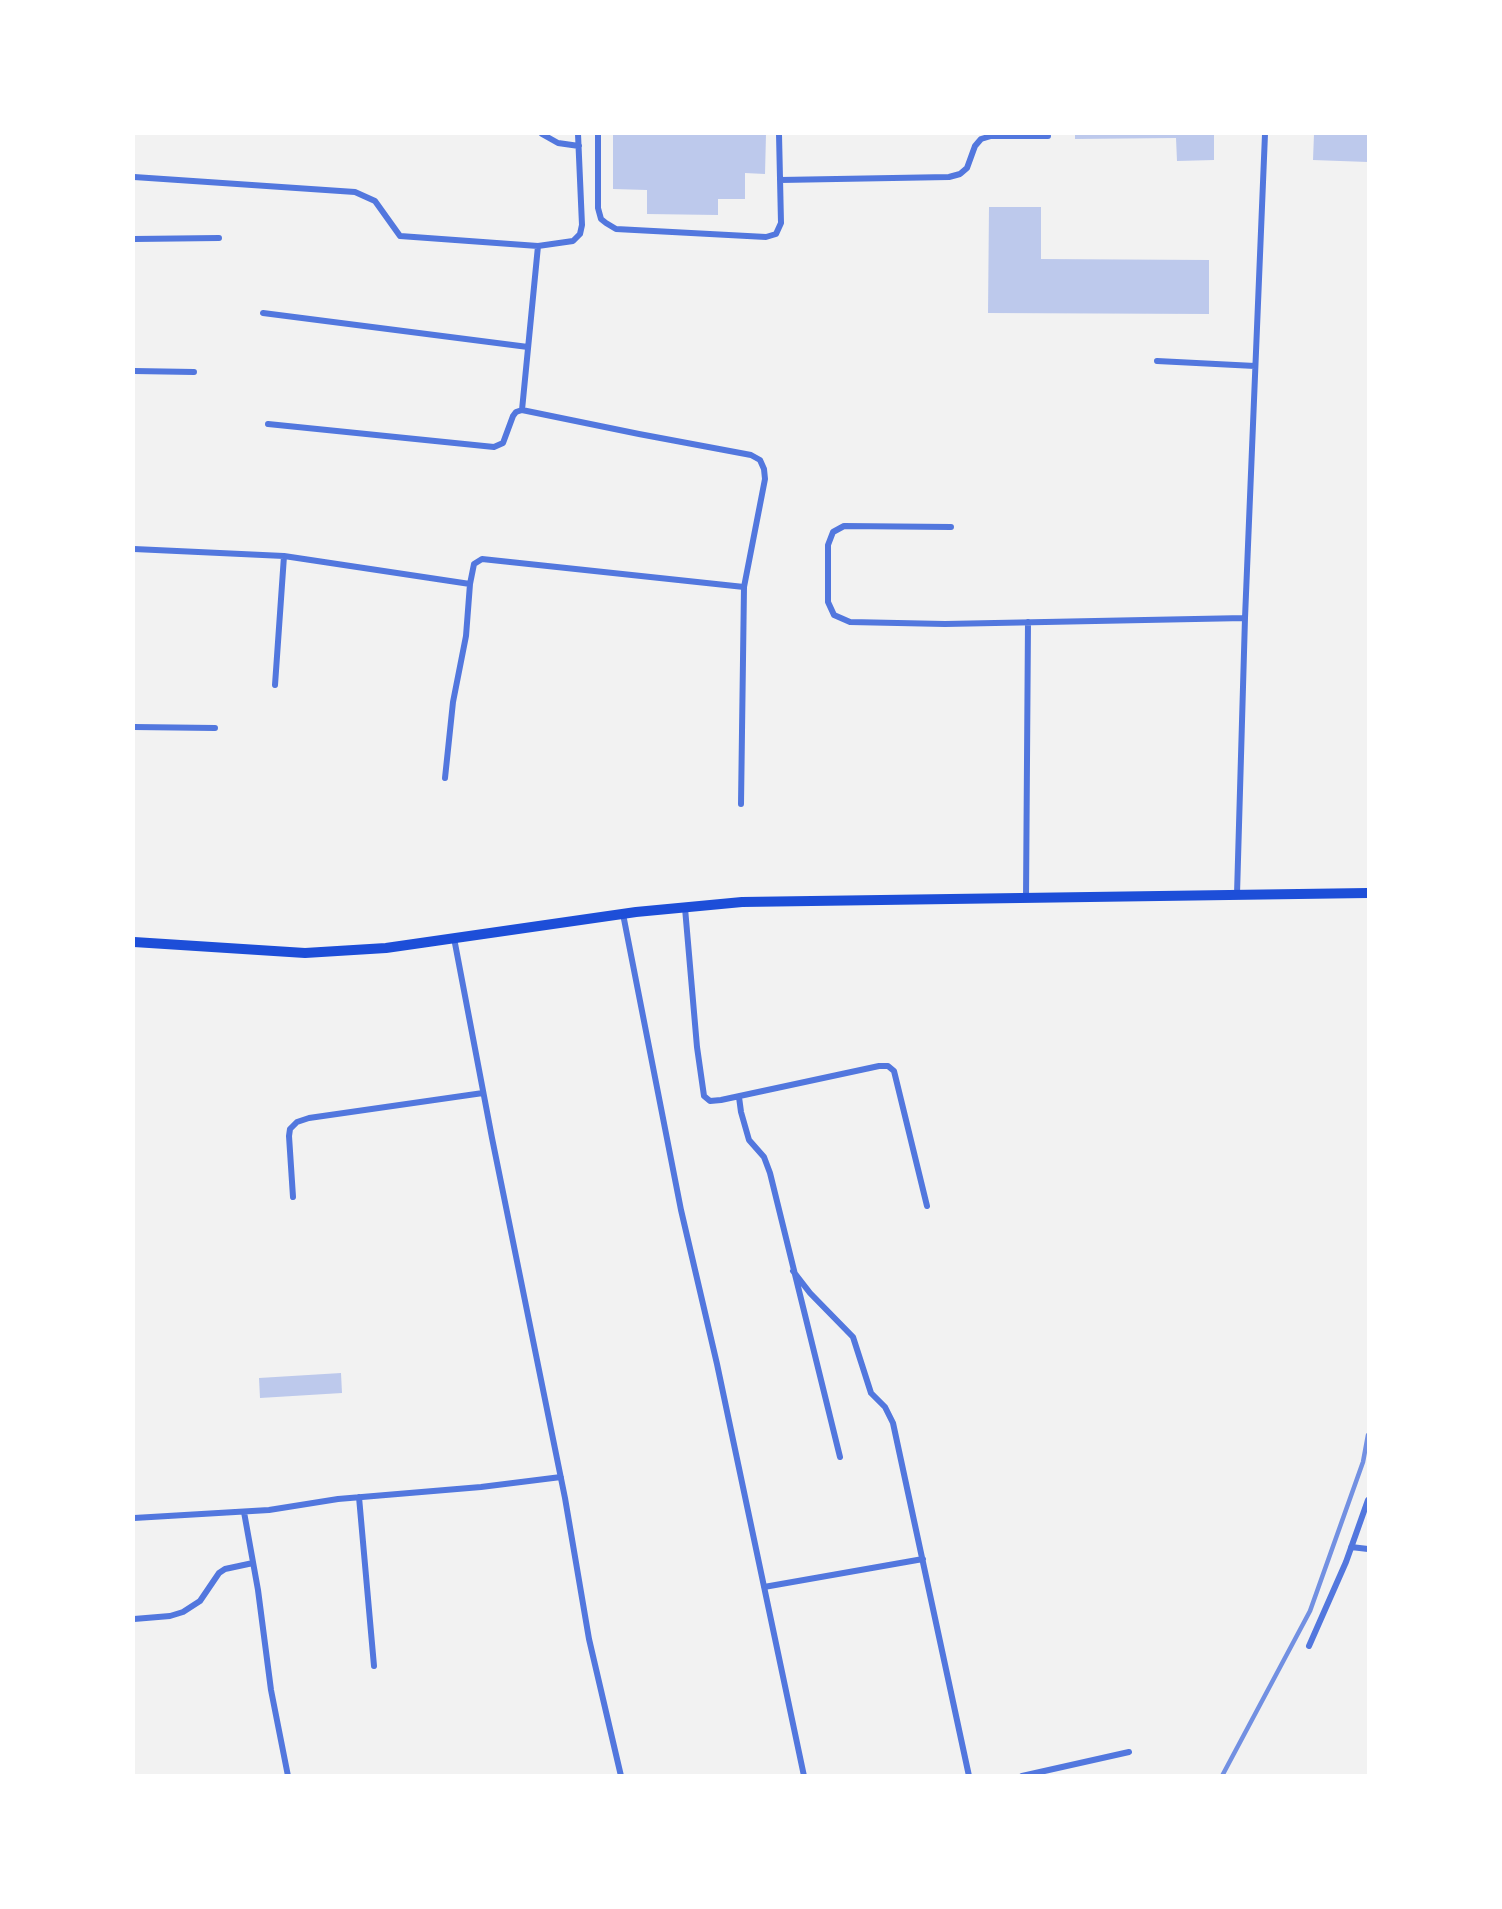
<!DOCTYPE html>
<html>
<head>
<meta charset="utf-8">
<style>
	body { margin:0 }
	#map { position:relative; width:1502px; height:1909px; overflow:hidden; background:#f2f2f2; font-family:Cabin,sans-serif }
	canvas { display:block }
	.frame { position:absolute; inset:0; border:135px solid #fff; pointer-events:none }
</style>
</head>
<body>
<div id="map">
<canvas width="1502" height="1909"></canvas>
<div class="frame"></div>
</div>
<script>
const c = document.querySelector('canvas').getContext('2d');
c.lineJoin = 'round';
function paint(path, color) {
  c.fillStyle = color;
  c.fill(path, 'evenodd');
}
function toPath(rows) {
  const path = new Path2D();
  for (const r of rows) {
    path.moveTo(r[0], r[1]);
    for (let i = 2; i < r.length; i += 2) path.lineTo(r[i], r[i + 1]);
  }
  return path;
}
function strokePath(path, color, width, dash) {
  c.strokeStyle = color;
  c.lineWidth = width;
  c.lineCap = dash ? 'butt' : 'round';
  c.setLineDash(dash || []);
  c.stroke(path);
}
const building = toPath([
	[613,134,766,134,765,174,745,173,745,199,718,199,718,215,647,214,647,190,613,189],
	[1075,134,1214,134,1214,160,1177,161,1176,138,1075,139],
	[1314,134,1368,134,1368,162,1313,160],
	[989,207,1041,207,1041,259,1209,260,1209,314,988,313],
	[341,1373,342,1393,260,1398,259,1378]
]);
const minor = toPath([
	[542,134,558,143,579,146],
	[598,134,598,208,601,219,606,223,616,229,766,237,776,234,781,223,779,134],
	[134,177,355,192,375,201,400,236,538,246,573,241,580,234,582,225,578,134],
	[780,180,949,177,960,174,967,168,975,146,981,139,991,136,1048,136],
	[134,239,219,238],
	[263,313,528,347],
	[1157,361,1255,366],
	[134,371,194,372],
	[522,410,538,246],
	[268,424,494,447,503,443,513,416,516,412,522,410,639,434,751,455,760,460,764,469,765,479,744,587,741,804],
	[951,527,844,526,833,532,828,545,828,602,834,615,850,622,945,624,1245,618],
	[134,549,284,556,470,584,474,564,482,559,744,587],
	[275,685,284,556],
	[134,727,215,728],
	[445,778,453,702,466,636,470,584],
	[1237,894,1245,618,1265,134],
	[1026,898,1028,622],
	[685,908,697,1047,704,1096,710,1101,721,1100,879,1066,888,1066,894,1071,927,1206],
	[623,914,681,1210,717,1364,804,1776],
	[454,938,492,1138,565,1498,589,1639,621,1776],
	[739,1097,741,1112,749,1140,764,1157,770,1173,840,1457],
	[293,1197,289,1136,290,1129,297,1122,309,1118,483,1093],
	[793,1271,810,1293,853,1337,871,1393,885,1407,893,1423,969,1776],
	[359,1497,374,1666],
	[244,1512,258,1590,271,1690,288,1776],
	[134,1518,269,1510,338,1499,481,1487,561,1477],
	[1351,1547,1368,1549],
	[764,1587,923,1559],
	[134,1619,170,1616,183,1612,200,1601,219,1573,225,1569,253,1563],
	[1309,1646,1346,1562,1368,1500],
	[1022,1776,1129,1752]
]);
const secondary = toPath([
	[134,942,305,953,386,948,636,912,742,902,1368,893]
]);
const rail = toPath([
	[1222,1776,1310,1611,1363,1462,1368,1435]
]);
paint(building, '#bdc9ec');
strokePath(minor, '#5277de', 6);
strokePath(secondary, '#1d4ed8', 10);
strokePath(rail, '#7290e2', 4.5);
</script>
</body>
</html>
